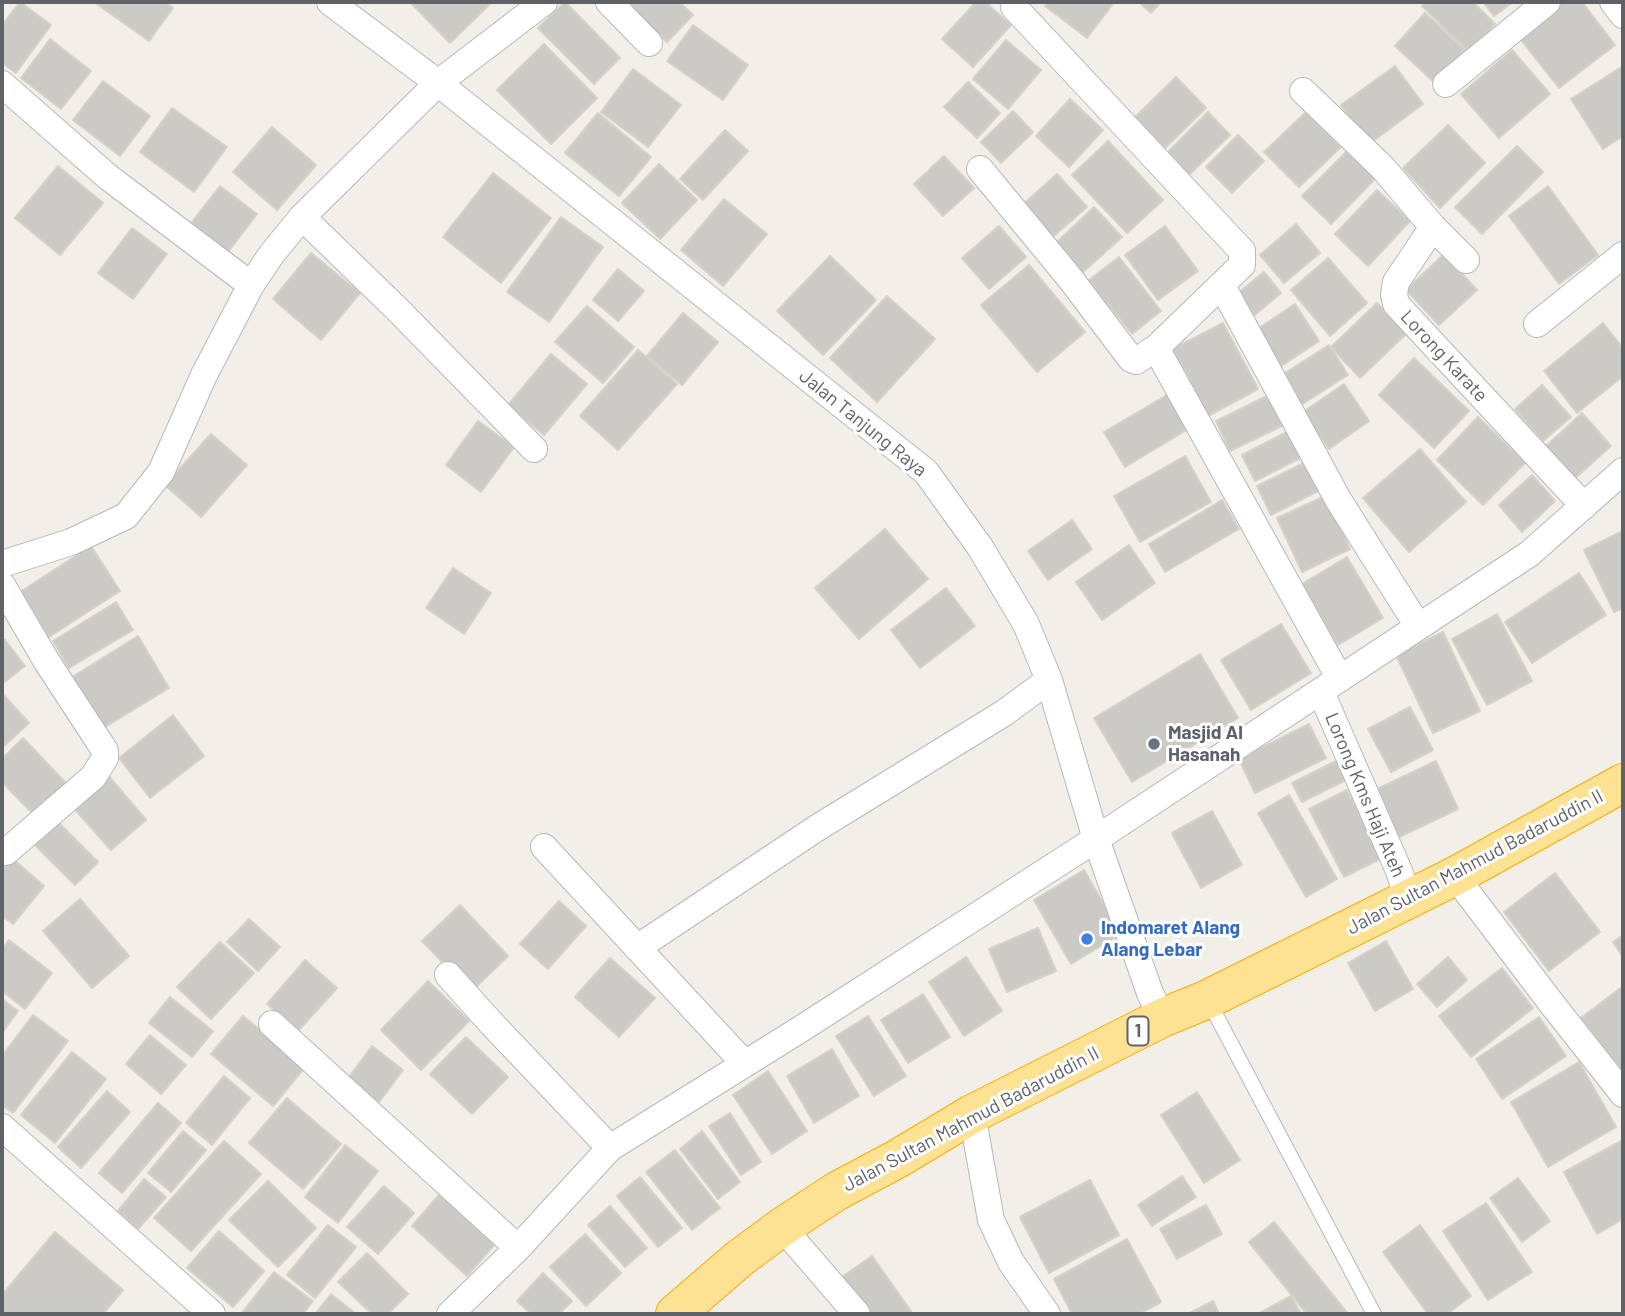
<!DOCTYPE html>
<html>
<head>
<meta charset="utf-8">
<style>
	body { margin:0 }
	#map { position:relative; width:1625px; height:1316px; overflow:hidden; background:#f1efe8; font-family:Barlow,sans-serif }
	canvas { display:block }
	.frame { position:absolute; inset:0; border:4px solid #5f6368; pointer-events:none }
</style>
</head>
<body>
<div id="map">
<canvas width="1625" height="1316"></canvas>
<div class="frame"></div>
</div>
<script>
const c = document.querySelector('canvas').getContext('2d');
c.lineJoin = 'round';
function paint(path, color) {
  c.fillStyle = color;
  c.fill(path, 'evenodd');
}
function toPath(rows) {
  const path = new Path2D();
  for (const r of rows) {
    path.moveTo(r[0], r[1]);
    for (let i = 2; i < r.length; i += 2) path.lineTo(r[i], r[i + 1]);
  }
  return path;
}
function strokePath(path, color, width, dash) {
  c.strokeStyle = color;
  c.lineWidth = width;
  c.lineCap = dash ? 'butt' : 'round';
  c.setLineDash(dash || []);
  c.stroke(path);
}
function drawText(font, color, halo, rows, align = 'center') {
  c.font = font + ' Barlow,sans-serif';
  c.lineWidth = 6;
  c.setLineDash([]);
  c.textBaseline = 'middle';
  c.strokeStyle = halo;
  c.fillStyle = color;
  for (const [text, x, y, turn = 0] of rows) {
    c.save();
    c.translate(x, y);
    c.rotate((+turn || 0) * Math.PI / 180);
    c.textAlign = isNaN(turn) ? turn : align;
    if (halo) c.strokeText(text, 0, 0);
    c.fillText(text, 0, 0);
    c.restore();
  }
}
const building = toPath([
	[20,2,51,25,16,73,2,63,2,25,20,2],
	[94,2,165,2,173,8,149,41,94,2],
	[410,2,492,2,450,43,410,2],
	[565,2,620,58,594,84,538,28,565,2],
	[623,2,679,2,693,15,667,42,623,2],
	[976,2,985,2,1011,25,973,67,942,39,976,2],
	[1048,2,1109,2,1112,5,1087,38,1045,6,1048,2],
	[1139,2,1161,2,1151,13,1139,2],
	[1426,2,1473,2,1495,24,1468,51,1422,6,1426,2],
	[1483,2,1513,2,1494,16,1483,2],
	[1561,2,1582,2,1615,45,1559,88,1518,36,1561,2],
	[1425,13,1465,50,1435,83,1395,46,1425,13],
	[693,25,748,65,723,100,667,61,693,25],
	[50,39,91,71,61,109,21,78,50,39],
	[1006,40,1041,70,1008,109,973,79,1006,40],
	[544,44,597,98,551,144,497,90,544,44],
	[1512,50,1550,94,1499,138,1461,94,1512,50],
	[1395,66,1423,104,1369,144,1341,105,1395,66],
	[1623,66,1623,136,1603,149,1571,99,1623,66],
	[633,69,681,105,648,147,601,112,633,69],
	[1176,77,1206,108,1165,148,1135,117,1176,77],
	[103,81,150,116,120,156,73,120,103,81],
	[968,82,1000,113,977,138,944,107,968,82],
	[1070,99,1103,130,1069,167,1036,136,1070,99],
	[172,108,227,147,194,192,140,152,172,108],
	[1013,111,1033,132,1001,163,981,142,1013,111],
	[1208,112,1230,135,1188,176,1166,154,1208,112],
	[1306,112,1341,147,1299,187,1264,152,1306,112],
	[598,113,651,157,619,196,565,153,598,113],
	[1448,125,1485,163,1440,208,1403,168,1448,125],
	[272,127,316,165,277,210,233,172,272,127],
	[725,130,748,151,703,200,680,179,725,130],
	[1238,135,1264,161,1232,193,1206,167,1238,135],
	[1108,141,1163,200,1127,233,1072,175,1108,141],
	[1517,146,1543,172,1482,234,1455,207,1517,146],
	[1347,151,1375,179,1331,224,1302,196,1347,151],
	[944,156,974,188,943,216,914,184,944,156],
	[659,164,697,200,660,239,622,203,659,164],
	[58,166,103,203,60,255,15,218,58,166],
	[493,173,551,218,501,283,443,237,493,173],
	[1057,174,1087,207,1048,241,1019,208,1057,174],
	[220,186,257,214,225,256,188,227,220,186],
	[1548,186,1598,255,1559,284,1509,216,1548,186],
	[1377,190,1410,221,1368,266,1335,234,1377,190],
	[724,199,767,234,723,286,681,250,724,199],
	[1094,207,1122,237,1082,273,1055,244,1094,207],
	[561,217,603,247,549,322,507,292,561,217],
	[1296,224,1320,253,1284,283,1260,255,1296,224],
	[999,226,1026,257,989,289,962,258,999,226],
	[1165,226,1198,271,1158,300,1125,255,1165,226],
	[132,228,167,254,133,299,98,273,132,228],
	[311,253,360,293,321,340,273,299,311,253],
	[1444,254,1477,290,1439,325,1406,290,1444,254],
	[830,256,876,300,823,355,777,311,830,256],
	[1119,257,1161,311,1132,334,1089,280,1119,257],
	[1328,258,1367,303,1330,336,1291,290,1328,258],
	[1029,265,1085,332,1037,372,981,305,1029,265],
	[618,269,644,291,618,321,593,300,618,269],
	[1264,272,1281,293,1251,318,1233,297,1264,272],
	[887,296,935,339,877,402,830,358,887,296],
	[1377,303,1407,333,1360,378,1331,347,1377,303],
	[1295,304,1319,341,1277,369,1253,332,1295,304],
	[587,306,634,347,603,383,555,342,587,306],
	[683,313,718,342,682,385,647,356,683,313],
	[1223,323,1258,389,1208,416,1173,349,1223,323],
	[1603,323,1623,348,1623,376,1577,413,1544,371,1603,323],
	[1329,345,1348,375,1301,405,1282,375,1329,345],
	[638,350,677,384,618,450,580,416,638,350],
	[551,354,587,384,544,435,508,405,551,354],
	[1414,358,1469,411,1434,448,1379,395,1414,358],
	[1344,384,1369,421,1329,449,1303,412,1344,384],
	[1542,385,1571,417,1543,441,1515,409,1542,385],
	[1167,395,1188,429,1125,467,1104,432,1167,395],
	[1269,395,1284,425,1230,451,1216,421,1269,395],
	[1582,413,1611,446,1573,480,1544,448,1582,413],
	[1478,417,1525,463,1483,505,1437,460,1478,417],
	[478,421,514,447,481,492,446,465,478,421],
	[1289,431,1302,457,1255,481,1242,455,1289,431],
	[211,434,247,465,201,517,165,485,211,434],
	[1420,449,1466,502,1409,552,1363,498,1420,449],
	[1185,456,1211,502,1140,542,1114,496,1185,456],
	[1308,461,1322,489,1271,515,1257,486,1308,461],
	[1532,475,1555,501,1522,532,1499,505,1532,475],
	[1325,496,1350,549,1302,572,1277,518,1325,496],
	[1222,500,1239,529,1165,572,1149,544,1222,500],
	[1072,520,1092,549,1048,580,1028,551,1072,520],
	[885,529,928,579,859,639,815,588,885,529],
	[1623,531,1623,608,1614,612,1584,550,1623,531],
	[1129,545,1155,583,1102,620,1076,582,1129,545],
	[91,546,120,591,49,637,20,592,91,546],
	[1347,557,1383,618,1338,645,1302,584,1347,557],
	[453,568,491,593,464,634,426,608,453,568],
	[1579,573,1606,615,1532,663,1505,622,1579,573],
	[946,588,975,626,920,668,891,630,946,588],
	[116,602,133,630,69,668,53,641,116,602],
	[1497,614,1532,681,1487,705,1452,639,1497,614],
	[1281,624,1311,673,1251,710,1221,660,1281,624],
	[1443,632,1480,711,1433,733,1396,655,1443,632],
	[138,636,169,688,100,730,69,679,138,636],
	[5,640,25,666,2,684,2,642,5,640],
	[1200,654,1238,718,1132,782,1094,718,1200,654],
	[2,693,29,723,2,748,2,693],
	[1410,707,1433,750,1391,772,1368,729,1410,707],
	[173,715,204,756,150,798,119,758,173,715],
	[1309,724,1326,758,1255,793,1239,759,1309,724],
	[23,738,68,785,36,817,2,782,2,759,23,738],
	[1338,760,1348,779,1302,802,1292,783,1338,760],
	[1436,761,1458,809,1393,840,1371,792,1436,761],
	[107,774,146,820,111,850,71,805,107,774],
	[1347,790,1382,858,1344,877,1309,809,1347,790],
	[1289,795,1337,879,1306,897,1258,813,1289,795],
	[1212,811,1242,865,1201,888,1172,833,1212,811],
	[55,819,98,862,75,885,32,842,55,819],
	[12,858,44,886,13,924,2,916,2,871,12,858],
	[1084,870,1121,934,1071,964,1034,900,1084,870],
	[1555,873,1600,932,1549,971,1504,912,1555,873],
	[80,899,129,956,92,988,43,931,80,899],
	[559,901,586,926,548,969,520,944,559,901],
	[460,905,508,956,471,992,422,941,460,905],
	[249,919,280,947,258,971,227,942,249,919],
	[1038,928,1056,971,1007,992,989,949,1038,928],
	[1623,935,1623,957,1613,942,1623,935],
	[9,940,52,973,25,1009,2,991,2,949,9,940],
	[1386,941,1413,989,1375,1011,1348,963,1386,941],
	[220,942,254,973,211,1019,177,987,220,942],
	[966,957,1002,1011,964,1036,929,982,966,957],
	[1448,957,1467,980,1437,1007,1417,984,1448,957],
	[610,958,655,998,619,1037,575,997,610,958],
	[305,960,337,988,298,1031,267,1004,305,960],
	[1502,968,1533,1008,1471,1057,1439,1016,1502,968],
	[428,981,469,1021,421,1070,381,1030,428,981],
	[1623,986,1623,1074,1581,1018,1623,986],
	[923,994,950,1037,908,1063,881,1020,923,994],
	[170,997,213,1031,192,1057,149,1023,170,997],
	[2,999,18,1011,2,1033,2,999],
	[33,1015,68,1041,13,1113,2,1105,2,1056,33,1015],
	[243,1016,305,1067,273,1106,211,1054,243,1016],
	[868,1016,906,1076,874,1096,836,1036,868,1016],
	[1539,1017,1566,1056,1502,1099,1476,1059,1539,1017],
	[150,1035,186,1065,161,1094,126,1064,150,1035],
	[466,1037,508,1077,472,1114,430,1074,466,1037],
	[372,1046,403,1070,374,1109,343,1085,372,1046],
	[832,1049,859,1096,814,1123,787,1076,832,1049],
	[72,1052,106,1079,55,1143,21,1115,72,1052],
	[1579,1062,1616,1127,1548,1167,1511,1102,1579,1062],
	[768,1071,807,1131,772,1154,733,1095,768,1071],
	[224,1076,250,1098,212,1145,186,1123,224,1076],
	[107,1091,130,1112,81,1168,58,1147,107,1091],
	[1197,1092,1240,1160,1204,1183,1161,1115,1197,1092],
	[287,1098,341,1144,303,1189,249,1143,287,1098],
	[158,1103,181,1123,122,1193,99,1173,158,1103],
	[730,1113,761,1162,741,1175,709,1126,730,1113],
	[183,1131,206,1150,171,1192,148,1173,183,1131],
	[702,1131,740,1182,718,1199,680,1149,702,1131],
	[1623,1140,1623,1219,1597,1234,1564,1172,1623,1140],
	[224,1141,261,1174,191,1251,154,1218,224,1141],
	[345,1145,378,1171,338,1223,305,1197,345,1145],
	[675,1150,720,1208,692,1230,646,1172,675,1150],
	[1182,1176,1196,1197,1152,1226,1138,1205,1182,1176],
	[640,1177,682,1228,658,1247,617,1196,640,1177],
	[1518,1178,1550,1221,1522,1242,1490,1198,1518,1178],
	[144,1179,166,1197,138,1229,118,1211,144,1179],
	[1090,1180,1119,1235,1049,1273,1020,1217,1090,1180],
	[268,1181,316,1228,278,1267,229,1220,268,1181],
	[384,1186,414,1213,378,1254,347,1227,384,1186],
	[439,1195,495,1244,467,1276,412,1226,439,1195],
	[1486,1203,1532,1272,1488,1300,1443,1231,1486,1203],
	[1206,1205,1222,1234,1177,1259,1160,1229,1206,1205],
	[610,1206,647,1248,625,1267,588,1225,610,1206],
	[1274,1222,1348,1314,1307,1314,1249,1242,1274,1222],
	[328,1225,356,1247,315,1298,287,1275,328,1225],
	[1420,1225,1471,1296,1447,1314,1428,1314,1383,1252,1420,1225],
	[219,1231,264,1271,233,1307,187,1268,219,1231],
	[55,1232,123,1290,103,1314,2,1314,2,1295,55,1232],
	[585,1234,621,1273,586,1306,550,1267,585,1234],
	[1127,1239,1161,1302,1139,1314,1072,1314,1054,1279,1127,1239],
	[367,1253,408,1294,388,1314,372,1314,338,1282,367,1253],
	[872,1256,913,1314,868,1314,842,1277,872,1256],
	[274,1272,313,1301,303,1314,241,1314,274,1272],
	[543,1273,572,1301,559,1314,531,1314,517,1301,543,1273],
	[331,1294,356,1314,315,1314,331,1294],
	[1291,1296,1301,1314,1258,1314,1291,1296],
	[1213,1301,1219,1314,1188,1314,1213,1301]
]);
const lane = toPath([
	[1208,1000,1374,1314]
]);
const street = toPath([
	[330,2,438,83,926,472,980,547,1026,624,1049,680,1096,839,1150,993,1162,1018],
	[609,2,649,43],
	[1613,2,1623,15],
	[1014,7,1242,251,1242,265,1156,348,1340,679],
	[2,84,108,177,251,285],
	[1446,84,1547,2],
	[1303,91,1383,168,1433,227],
	[980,169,1069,277,1131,359,1136,361,1156,348],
	[302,217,398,310,534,449],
	[1466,260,1433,227,1396,282,1394,294,1396,304,1584,506],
	[1222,286,1339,501,1418,626],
	[1537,324,1623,255],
	[2,564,71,542,126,516,161,472,204,375,251,285,271,255,302,217,438,83,544,2],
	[2,585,47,662,98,740,105,751,105,758,93,777,6,852],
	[1321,692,1399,871,1408,899],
	[544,847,745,1064],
	[1455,876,1552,1004,1623,1094],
	[637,948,817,828,1004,713,1049,680],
	[448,975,492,1024,610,1148],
	[272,1024,518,1248],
	[972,1114,991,1220,1011,1262,1047,1314],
	[2,1127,212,1314],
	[782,1227,857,1314],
	[450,1314,518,1248,610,1148,804,1027,1096,839,1529,554,1623,471]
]);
const highway = toPath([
	[675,1314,740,1258,782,1227,837,1191,897,1159,972,1114,1162,1018,1208,999,1455,876,1623,783]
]);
const markers = [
	[1154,744,7,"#6b7280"],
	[1087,939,7,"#3f7fe0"]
];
const shields = [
	[1138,1031,21]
];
const shieldNames = [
	["1",1138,1031]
];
const streetNames = [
	["Lorong Karate",1444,356,47],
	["Jalan Tanjung Raya",863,423,39],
	["Lorong Kms Haji Ateh",1365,795,67],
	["Jalan Sultan Mahmud Badaruddin II",1475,862,-28],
	["Jalan Sultan Mahmud Badaruddin II",971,1119,-28]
];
const worshipNames = [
	["Masjid Al",1168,733],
	["Hasanah",1168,755]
];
const shopNames = [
	["Indomaret Alang",1101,928],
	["Alang Lebar",1101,950]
];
paint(building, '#cccac5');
strokePath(building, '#d6d1c6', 2);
strokePath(lane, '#b5b8bc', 16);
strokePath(street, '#b5b8bc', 28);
strokePath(highway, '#f9ab00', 40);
strokePath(lane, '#fff', 14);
strokePath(street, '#fff', 26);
strokePath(highway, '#fde293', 38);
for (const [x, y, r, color] of markers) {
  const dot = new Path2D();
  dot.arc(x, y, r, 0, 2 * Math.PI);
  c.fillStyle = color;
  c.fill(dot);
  strokePath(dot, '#fff', 2.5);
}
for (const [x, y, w] of shields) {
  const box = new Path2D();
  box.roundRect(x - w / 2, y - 14.5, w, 29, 5);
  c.fillStyle = '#fff';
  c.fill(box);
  strokePath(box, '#5f6368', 2);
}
drawText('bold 18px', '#5f6368', null, shieldNames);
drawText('19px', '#5f6368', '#fff', streetNames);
drawText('bold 19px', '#5b616d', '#fff', worshipNames, 'left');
drawText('bold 19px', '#366cbe', '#fff', shopNames, 'left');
</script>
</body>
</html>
